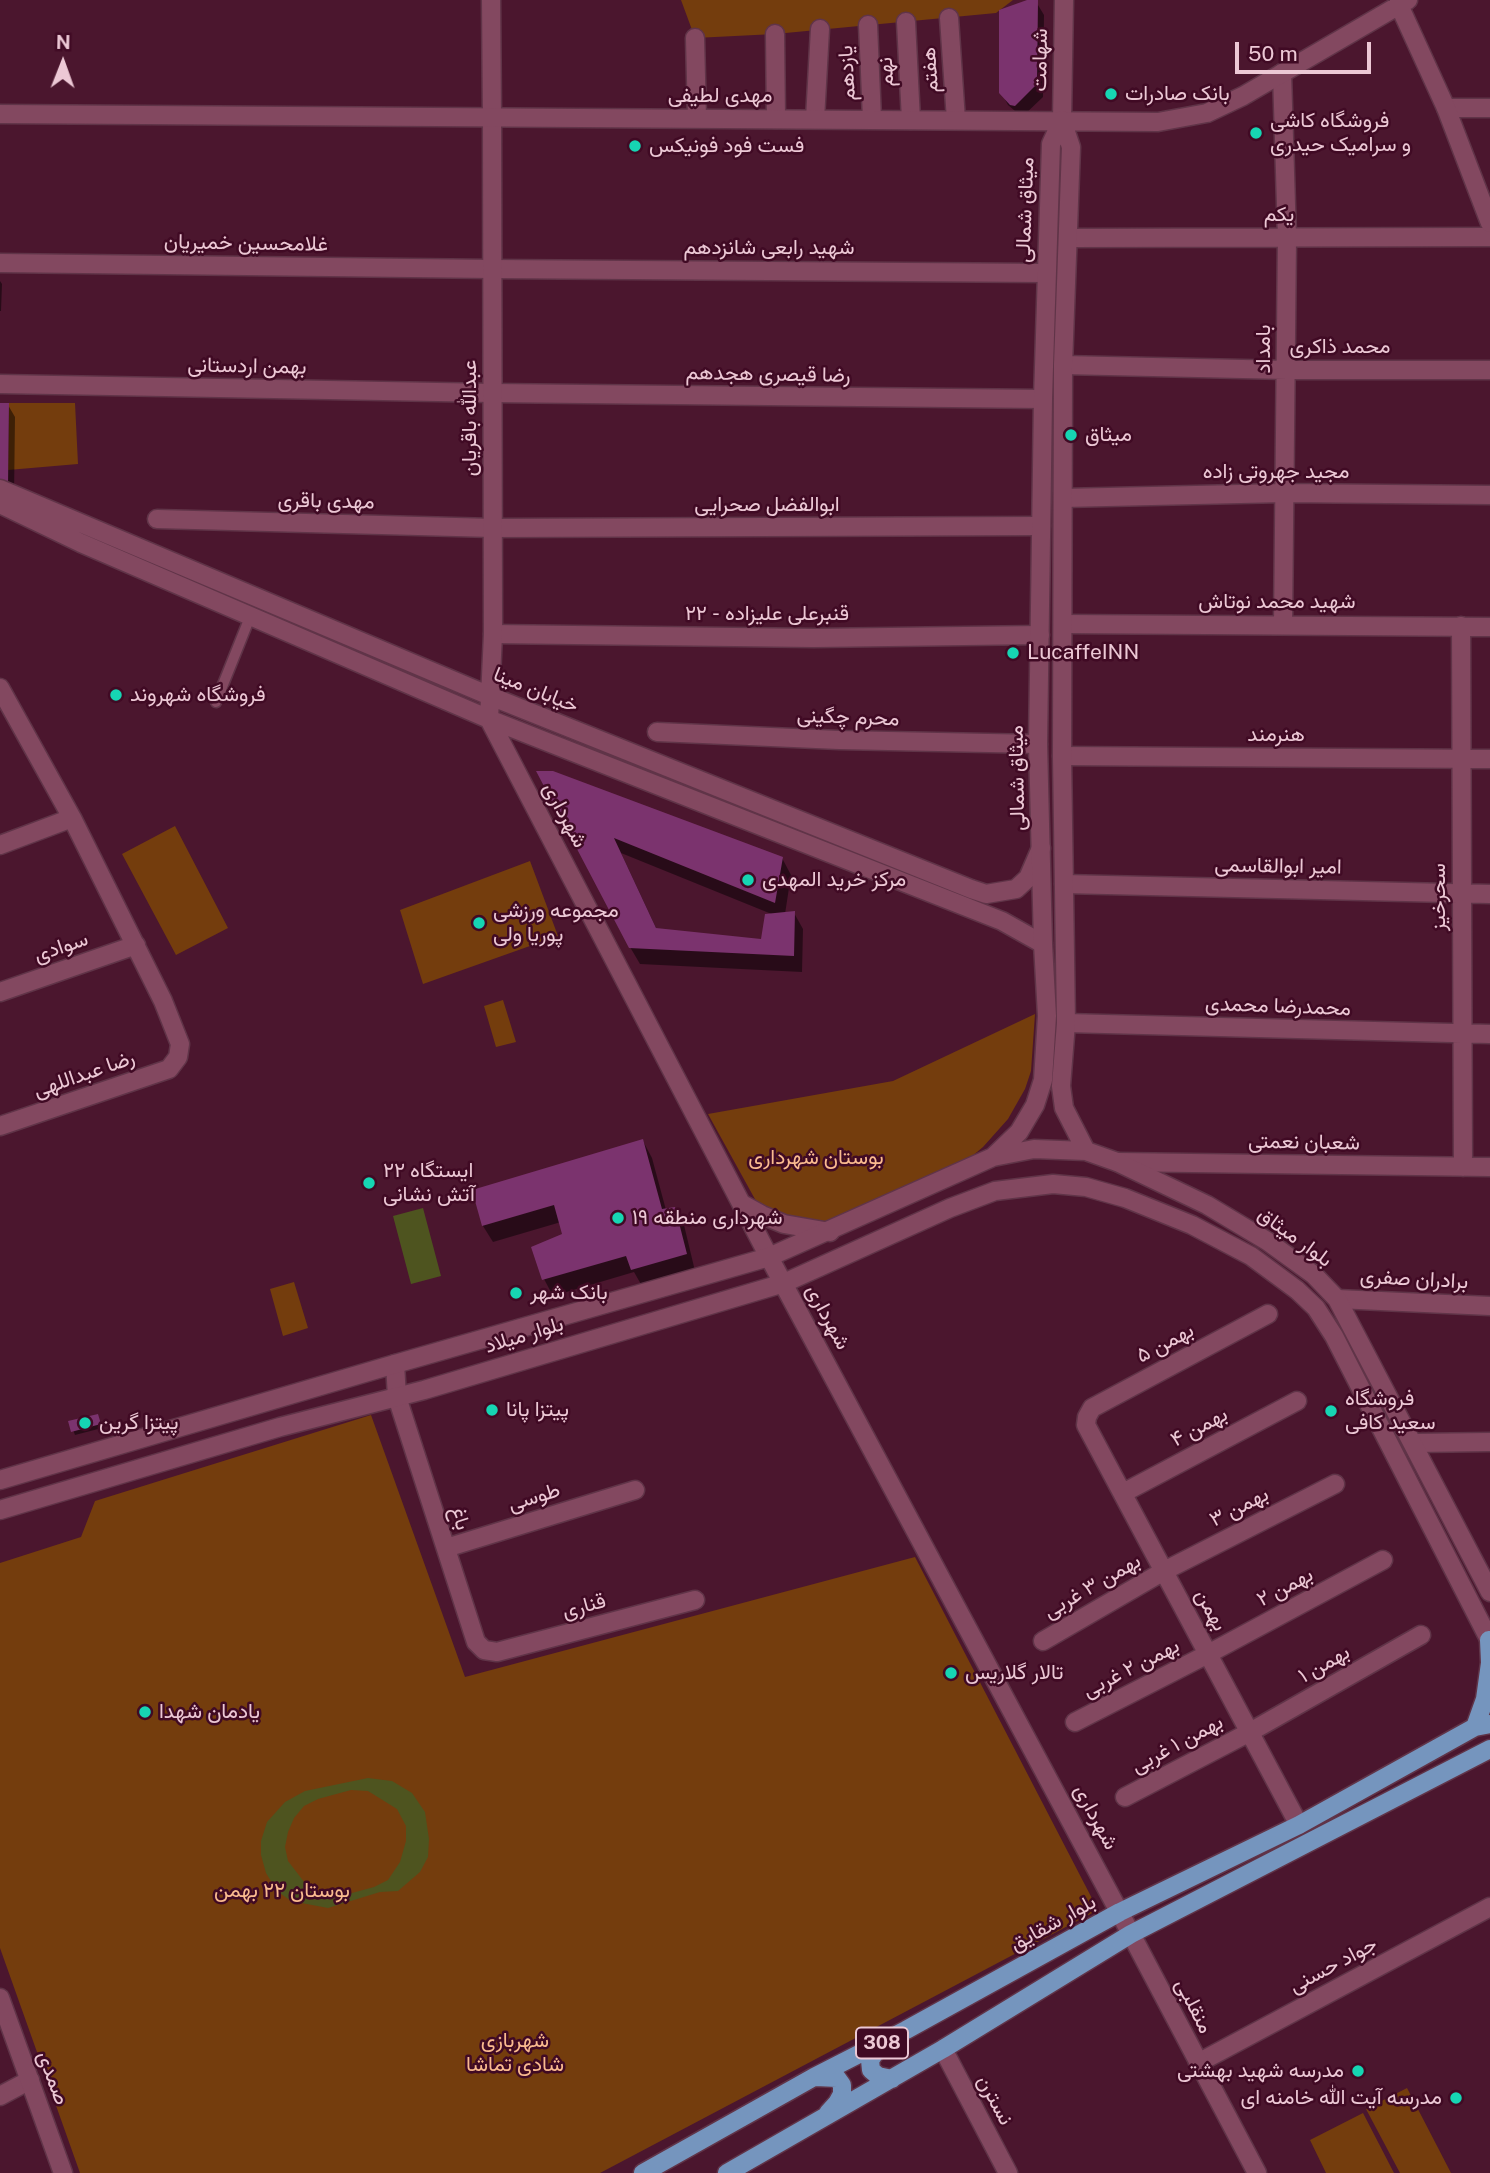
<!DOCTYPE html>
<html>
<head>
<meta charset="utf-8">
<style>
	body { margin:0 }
	#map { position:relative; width:1490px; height:2173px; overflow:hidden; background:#4b162e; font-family:"Public Sans",sans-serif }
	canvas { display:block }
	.north { position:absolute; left:28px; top:28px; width:70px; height:70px; -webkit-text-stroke:5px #400a24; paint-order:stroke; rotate:1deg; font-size:19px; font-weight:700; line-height:28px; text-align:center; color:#ecc8d5 }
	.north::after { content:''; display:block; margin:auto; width:24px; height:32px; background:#ecc8d5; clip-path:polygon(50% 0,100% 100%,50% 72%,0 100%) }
	.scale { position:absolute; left:1235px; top:42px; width:136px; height:32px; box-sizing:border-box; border:4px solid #ecc8d5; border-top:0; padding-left:9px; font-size:21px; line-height:24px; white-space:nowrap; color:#ecc8d5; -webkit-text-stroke:5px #400a24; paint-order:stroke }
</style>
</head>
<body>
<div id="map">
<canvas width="1490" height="2173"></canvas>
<div class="north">N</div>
<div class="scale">50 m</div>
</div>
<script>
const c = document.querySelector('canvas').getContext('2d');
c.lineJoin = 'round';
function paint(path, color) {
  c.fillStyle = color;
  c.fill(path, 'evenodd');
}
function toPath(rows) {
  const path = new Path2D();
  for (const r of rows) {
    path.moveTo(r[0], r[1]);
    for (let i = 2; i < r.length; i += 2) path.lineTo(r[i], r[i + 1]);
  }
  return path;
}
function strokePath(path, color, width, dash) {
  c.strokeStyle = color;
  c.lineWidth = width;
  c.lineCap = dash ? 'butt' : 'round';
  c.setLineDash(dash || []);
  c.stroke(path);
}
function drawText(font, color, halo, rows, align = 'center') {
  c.font = font + ' "Public Sans",Vazirmatn,sans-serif';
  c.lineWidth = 5;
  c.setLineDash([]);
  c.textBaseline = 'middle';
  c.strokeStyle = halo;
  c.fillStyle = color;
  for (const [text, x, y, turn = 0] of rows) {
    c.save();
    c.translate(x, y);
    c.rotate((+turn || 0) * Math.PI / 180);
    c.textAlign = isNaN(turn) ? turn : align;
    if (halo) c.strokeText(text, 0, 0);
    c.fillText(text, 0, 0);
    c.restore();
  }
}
const green = toPath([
	[681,0,1013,0,996,13,775,34,695,38],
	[9,403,75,403,78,464,8,470],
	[175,826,228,928,176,955,122,854],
	[530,861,558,936,423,984,400,910],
	[503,1000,516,1042,496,1047,484,1006],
	[1035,1014,1031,1071,1025,1089,1008,1119,983,1147,965,1162,823,1223,788,1217,756,1201,708,1114,893,1081],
	[294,1282,308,1328,283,1336,270,1289],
	[371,1415,465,1677,915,1557,1098,1910,600,2173,80,2173,0,1948,0,1563,81,1537,95,1501],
	[1407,2088,1451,2173,1400,2173,1366,2109],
	[1363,2113,1394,2173,1326,2173,1310,2140]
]);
const water = toPath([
	[423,1208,441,1276,411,1284,393,1216],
	[368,1778,392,1781,412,1793,425,1812,429,1839,428,1857,420,1872,398,1891,380,1892,328,1908,291,1901,277,1891,266,1873,261,1855,261,1841,267,1822,285,1802,305,1791],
	[351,1790,368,1791,397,1809,406,1826,406,1841,400,1862,388,1880,374,1887,341,1896,322,1895,308,1887,288,1861,285,1847,288,1832,294,1818,304,1806,318,1799]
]);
const shadow = toPath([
	[1032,0,1035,0,1044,15,1043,97,1022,117,1008,105,1001,92],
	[0,281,2,284,1,311,0,311],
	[0,405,8,405,15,417,14,497,0,491],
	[552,773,782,858,791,875,785,914,794,913,803,929,802,972,640,964,630,947],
	[621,853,774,915,762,941,657,930],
	[643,1141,652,1158,666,1210,674,1209,684,1225,695,1271,642,1286,634,1272,553,1296,544,1279,564,1235,561,1222,493,1242,483,1226,474,1191],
	[99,1419,102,1428,75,1435,70,1422]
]);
const building = toPath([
	[1027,0,1038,0,1037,84,1015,106,1010,105,999,93,999,10],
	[0,403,9,403,8,486,0,483],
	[536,771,553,771,783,857,775,903,614,838,656,928,761,939,765,914,795,911,794,956,629,948],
	[643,1139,662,1209,675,1207,687,1254,631,1270,626,1256,542,1280,531,1247,562,1234,554,1205,482,1226,472,1190],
	[98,1414,101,1424,71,1432,68,1421]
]);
const service = toPath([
	[216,702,250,617]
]);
const minor = toPath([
	[491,0,492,117],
	[949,18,956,120],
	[906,22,911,120],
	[868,25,872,119],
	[775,34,776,119],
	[695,38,697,118],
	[1282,73,1287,238,1283,625],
	[1446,108,1490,108],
	[815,119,820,29],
	[1062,120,1064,0],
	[1069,238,1490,237],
	[0,263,492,269,1045,273],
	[1063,365,1287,370,1490,370],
	[0,384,492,393,1043,399],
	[1063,498,1284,493,1490,495],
	[157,519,493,528,1041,526],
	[1064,624,1490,627],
	[1461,626,1463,1167],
	[493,634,814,638,1040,635],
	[0,688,72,818,163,1001,180,1044,178,1057,169,1069,0,1126],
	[657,732,839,740,1038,744],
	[1062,756,1490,759],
	[0,845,72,818],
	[1064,884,1490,894],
	[0,992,136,945],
	[1066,1023,1490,1034],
	[1117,1162,1490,1167],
	[1337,1299,1490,1306],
	[1268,1314,1092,1408,1087,1417,1086,1425,1299,1825],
	[395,1364,397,1397,476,1642,484,1650,497,1652,695,1600],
	[1413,1443,1490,1442],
	[1123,1493,1297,1401],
	[446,1548,635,1490],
	[1043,1641,1164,1571,1335,1484],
	[1075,1722,1208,1654,1383,1560],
	[1125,1797,1250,1732,1421,1635],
	[943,2049,1008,2173],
	[1198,2063,1490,1907],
	[0,2096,30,2080]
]);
const tertiary = toPath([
	[492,117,493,634,489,719,769,1257],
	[0,489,490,696,971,889,986,894,1016,889,1028,878,1041,848],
	[0,504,81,543,489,719,1002,921,1043,944],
	[742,1204,762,1215,784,1224,830,1232],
	[1131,1934,1257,2173]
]);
const secondary = toPath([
	[1399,0,1399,5,1446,108,1490,223],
	[0,114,1158,122,1207,113,1243,96,1408,0],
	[1062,120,1071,147,1063,365,1062,756,1066,1023,1061,1086,1064,1108,1086,1151],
	[993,1157,1019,1132,1035,1105,1043,1080,1047,1016,1043,944,1038,744,1043,399,1051,144,1062,120],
	[769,1257,1131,1934],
	[0,1480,395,1364,769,1257,993,1157,1034,1149,1086,1151,1117,1162,1207,1205,1267,1241,1314,1275,1337,1299,1490,1592],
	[0,1510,280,1427,424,1390,784,1283,950,1208,995,1191,1053,1184,1086,1187,1125,1198,1192,1225,1251,1256,1297,1290,1316,1308,1334,1336,1490,1641],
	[0,1998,63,2173]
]);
const primary = toPath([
	[1489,1640,1490,1662],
	[1475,1727,1485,1699,1490,1663],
	[882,2043,870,2060,871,2070,878,2076,892,2079],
	[816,2077,837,2078,842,2085,842,2094,837,2103,828,2113],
	[643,2173,814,2077,906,2030,1120,1912,1299,1825,1475,1727,1490,1724],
	[727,2173,943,2049,1131,1934,1490,1749]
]);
const markers = [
	[1111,94,7,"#16d5b3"],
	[1256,133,7,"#16d5b3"],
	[635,146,7,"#16d5b3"],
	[1071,435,7,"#16d5b3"],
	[1013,653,7,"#16d5b3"],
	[116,695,7,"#16d5b3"],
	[748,880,7,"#16d5b3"],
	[479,923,7,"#16d5b3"],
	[369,1183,7,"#16d5b3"],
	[618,1218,7,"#16d5b3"],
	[516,1293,7,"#16d5b3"],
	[492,1410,7,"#16d5b3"],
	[1331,1411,7,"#16d5b3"],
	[85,1423,7,"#16d5b3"],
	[951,1673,7,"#16d5b3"],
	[145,1712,7,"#16d5b3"],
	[1358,2071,7,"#16d5b3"],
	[1456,2098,7,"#16d5b3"]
];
const shields = [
	[882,2043,52]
];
const shieldNames = [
	["308",882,2043]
];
const streetNames = [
	["شهامت",1040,60,-89],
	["هفتم",930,70,-94],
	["نهم",886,72,-93],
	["یازدهم",847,73,-93],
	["مهدی لطیفی",720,96],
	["میثاق شمالی",1025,210,-88],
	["یکم",1279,215],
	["غلامحسین خمیریان",246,243,1],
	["شهید رابعی شانزدهم",769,248],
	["محمد ذاکری",1340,347],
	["بامداد",1264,349,-90],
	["بهمن اردستانی",247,366,1],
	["رضا قیصری هجدهم",768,374,1],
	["عبدالله باقریان",470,418,-90],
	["مجید جهروتی زاده",1276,472],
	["مهدی باقری",326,501,1],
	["ابوالفضل صحرایی",767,505],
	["شهید محمد نوتاش",1277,602],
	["قنبرعلی علیزاده - ۲۲",767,614],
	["خیابان مینا",536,690,22],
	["محرم چگینی",848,717,2],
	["هنرمند",1276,735],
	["میثاق شمالی",1017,778,-91],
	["شهرداری",565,815,62],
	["امیر ابوالقاسمی",1278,866,1],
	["سحرخیز",1439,897,-90],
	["سوادی",61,947,-19],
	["محمدرضا محمدی",1278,1006,2],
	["رضا عبداللهی",84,1074,-19],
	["شعبان نعمتی",1304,1142,1],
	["بلوار میثاق",1295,1237,36],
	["برادران صفری",1414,1279,3],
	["شهرداری",828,1317,62],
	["بلوار میلاد",524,1335,-17],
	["بهمن ۵",1165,1343,-28],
	["بهمن ۴",1199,1427,-28],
	["طوسی",534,1497,-17],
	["بهمن ۳",1239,1507,-27],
	["باغ",460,1518,72],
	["بهمن ۳ غربی",1092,1586,-30],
	["بهمن ۲",1285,1587,-28],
	["قناری",584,1606,-15],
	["بهمن",1211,1610,62],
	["بهمن ۱",1324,1664,-30],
	["بهمن ۲ غربی",1131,1668,-27],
	["بهمن ۱ غربی",1177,1744,-28],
	["شهرداری",1096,1817,62],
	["بلوار شقایق",1053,1923,-29],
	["جواد حسنی",1333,1965,-28],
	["منقلبی",1194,2006,63],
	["صمدی",53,2078,70],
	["نسترن",995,2100,62]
];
const poiNames = [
	["بانک صادرات",1125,94],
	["فروشگاه کاشی",1270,121],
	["و سرامیک حیدری",1270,145],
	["فست فود فونیکس",649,146],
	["میثاق",1085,435],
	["LucaffeINN",1027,653],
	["فروشگاه شهروند",130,695],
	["مرکز خرید المهدی",762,880],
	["مجموعه ورزشی",493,911],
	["پوریا ولی",493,935],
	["ایستگاه ۲۲",383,1171],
	["آتش نشانی",383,1195],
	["شهرداری منطقه ۱۹",632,1218],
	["بانک شهر",530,1293],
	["فروشگاه",1345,1399],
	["سعید کافی",1345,1423],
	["پیتزا پانا",506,1410],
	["پیتزا گرین",99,1423],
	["تالار گلاریس",965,1673],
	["یادمان شهدا",159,1712],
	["مدرسه شهید بهشتی",1344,2071,"right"],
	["مدرسه آیت الله خامنه ای",1442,2098,"right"]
];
const parkNames = [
	["بوستان شهرداری",816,1158],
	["بوستان ۲۲ بهمن",282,1891],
	["شهربازی",515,2041],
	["شادی تماشا",515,2065]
];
paint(green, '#743d0d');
paint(water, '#4e541f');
paint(shadow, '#0007');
paint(building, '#7b336e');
strokePath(service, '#603448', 13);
strokePath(minor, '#603448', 21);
strokePath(tertiary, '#603448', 21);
strokePath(secondary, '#603448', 21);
strokePath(primary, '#603448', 21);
strokePath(service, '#834860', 10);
strokePath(minor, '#834860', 18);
strokePath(tertiary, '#834860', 18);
strokePath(secondary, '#834860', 18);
strokePath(primary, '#7595be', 18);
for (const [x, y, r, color] of markers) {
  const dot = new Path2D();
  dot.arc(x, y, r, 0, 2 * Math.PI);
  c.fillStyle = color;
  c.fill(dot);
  strokePath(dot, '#400a24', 2.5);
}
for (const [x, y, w] of shields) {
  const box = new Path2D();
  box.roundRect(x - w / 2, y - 15.5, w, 31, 5);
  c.fillStyle = '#400a24';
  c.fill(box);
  strokePath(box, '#ecc8d5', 2);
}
drawText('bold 19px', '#ecc8d5', null, shieldNames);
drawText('21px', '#ecc8d5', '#400a24', streetNames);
drawText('21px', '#ecc8d5', '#400a24', poiNames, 'left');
drawText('21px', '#fabb8f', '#400a24', parkNames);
</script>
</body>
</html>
